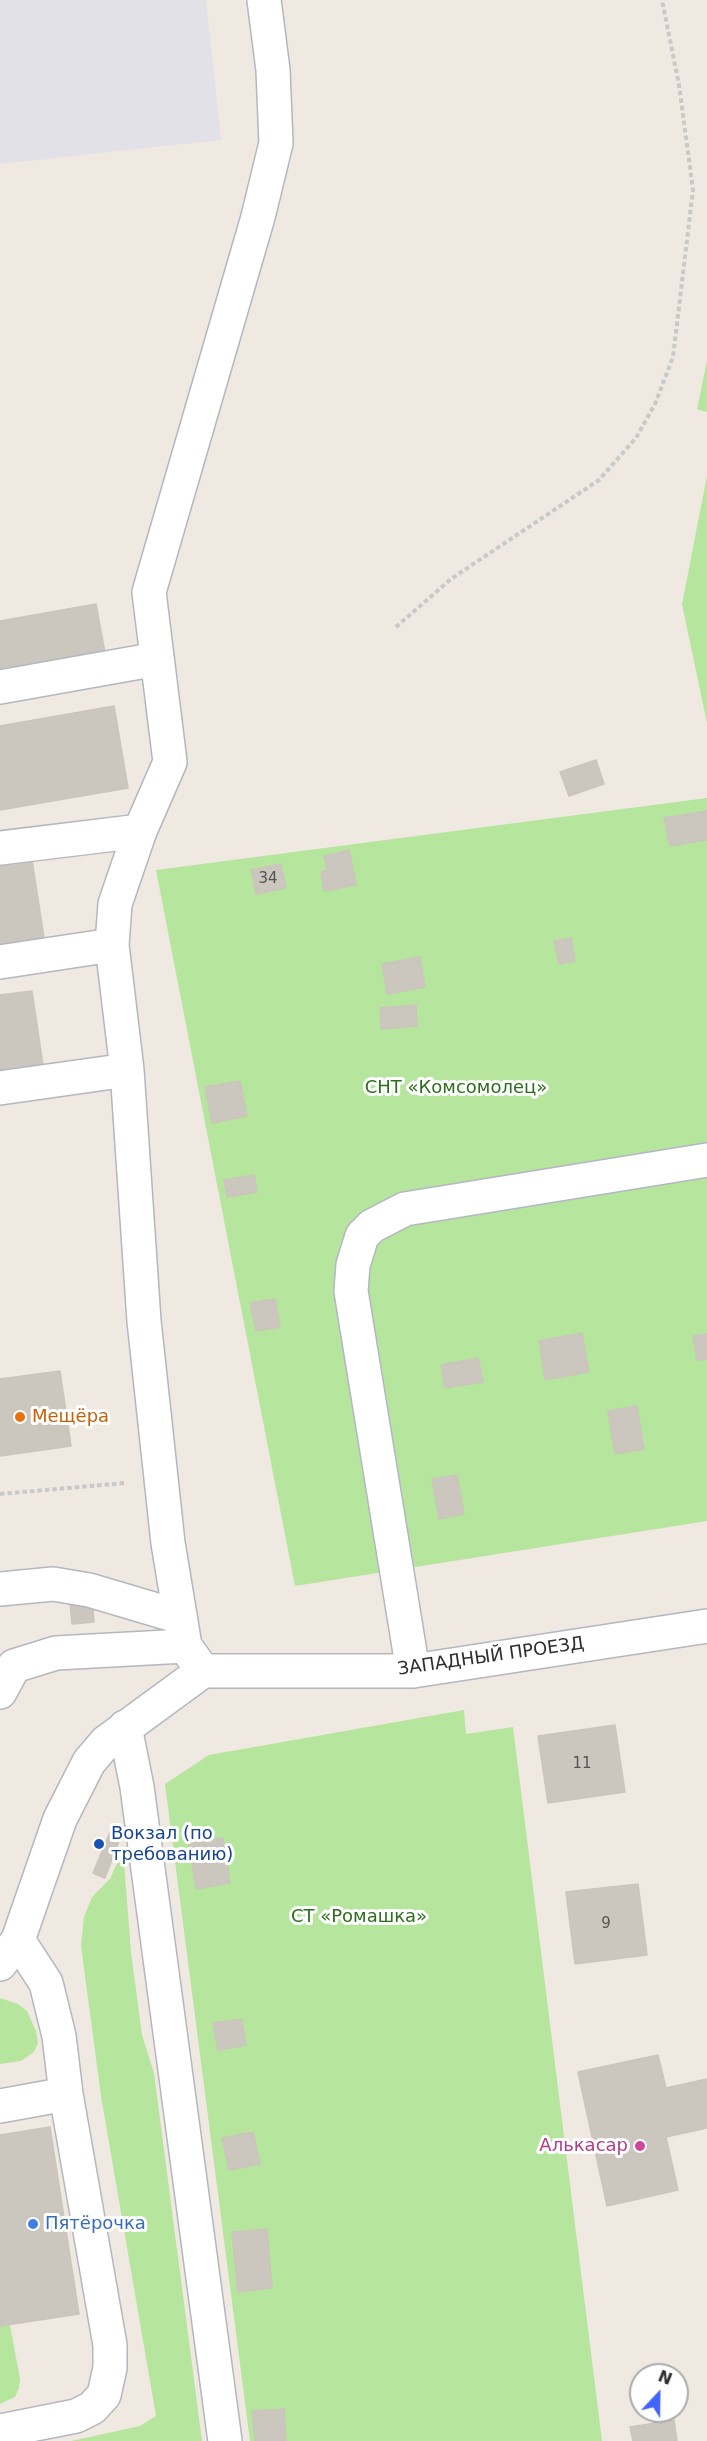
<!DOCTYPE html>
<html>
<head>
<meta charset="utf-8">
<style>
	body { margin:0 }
	#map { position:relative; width:707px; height:2441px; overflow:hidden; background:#efe9e1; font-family:"DejaVu Sans",sans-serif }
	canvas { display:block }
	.north { position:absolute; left:629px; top:2363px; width:60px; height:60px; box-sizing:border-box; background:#fff; border:2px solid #ababab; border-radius:50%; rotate:22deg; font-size:16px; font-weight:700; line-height:24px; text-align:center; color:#2e2e2e }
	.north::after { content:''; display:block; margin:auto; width:21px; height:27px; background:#4264fb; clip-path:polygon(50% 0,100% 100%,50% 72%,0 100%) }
</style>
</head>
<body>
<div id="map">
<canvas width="707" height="2441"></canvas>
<div class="north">N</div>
</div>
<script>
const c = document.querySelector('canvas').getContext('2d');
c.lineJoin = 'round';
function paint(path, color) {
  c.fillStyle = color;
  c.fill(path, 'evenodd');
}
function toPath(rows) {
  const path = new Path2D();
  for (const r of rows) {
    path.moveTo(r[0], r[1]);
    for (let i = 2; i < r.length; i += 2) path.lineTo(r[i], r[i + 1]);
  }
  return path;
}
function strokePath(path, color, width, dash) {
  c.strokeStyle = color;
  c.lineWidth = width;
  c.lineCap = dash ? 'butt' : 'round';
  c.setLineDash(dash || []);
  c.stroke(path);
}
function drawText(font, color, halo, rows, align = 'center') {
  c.font = font + ' "DejaVu Sans",sans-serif';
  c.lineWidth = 6;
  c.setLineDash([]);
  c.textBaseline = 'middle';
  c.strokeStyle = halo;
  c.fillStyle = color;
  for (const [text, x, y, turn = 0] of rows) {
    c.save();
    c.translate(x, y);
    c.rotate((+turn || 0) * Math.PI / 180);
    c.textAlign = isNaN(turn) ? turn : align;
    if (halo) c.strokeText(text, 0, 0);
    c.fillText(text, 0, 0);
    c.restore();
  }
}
const industrial = toPath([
	[0,0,206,0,221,140,0,164]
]);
const green = toPath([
	[707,361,707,412,697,409],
	[707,476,707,723,682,604],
	[707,798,707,1521,295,1586,156,870],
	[464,1710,466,1734,513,1727,602,2441,250,2441,165,1784,209,1755],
	[123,1850,131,1952,142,2035,154,2073,202,2441,71,2441,140,2426,156,2416,101,2096,81,1946,84,1917,92,1897,110,1879],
	[0,1998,18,2004,27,2011,36,2031,38,2043,34,2052,21,2061,0,2064],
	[10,2325,20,2379,19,2388,15,2397,0,2404,0,2326]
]);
const building = toPath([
	[96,604,105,653,0,671,0,621,96,604],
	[114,706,128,788,0,810,0,726,114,706],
	[596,760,604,784,569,796,560,772,596,760],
	[707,811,707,840,670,846,664,818,707,811],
	[349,850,356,885,324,891,321,872,327,870,324,856,349,850],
	[32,860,45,944,0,951,0,865,32,860],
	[281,864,286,888,256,894,251,870,281,864],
	[571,938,575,961,559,964,554,941,571,938],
	[420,957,425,987,387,994,382,964,420,957],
	[32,991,44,1072,0,1078,0,995,32,991],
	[416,1005,417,1026,381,1029,380,1008,416,1005],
	[240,1081,247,1116,212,1123,205,1087,240,1081],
	[254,1175,257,1192,227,1197,224,1180,254,1175],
	[275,1299,280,1327,256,1331,250,1303,275,1299],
	[582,1333,589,1372,545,1380,539,1341,582,1333],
	[707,1334,707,1359,697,1360,693,1336,707,1334],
	[478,1358,483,1382,445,1388,441,1365,478,1358],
	[60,1371,71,1446,0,1456,0,1379,60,1371],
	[637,1406,644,1449,615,1454,608,1411,637,1406],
	[457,1475,464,1514,439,1519,432,1479,457,1475],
	[92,1600,94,1622,72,1624,70,1602,92,1600],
	[615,1725,625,1792,548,1803,538,1736,615,1725],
	[110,1832,121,1836,105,1878,93,1873,110,1832],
	[223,1838,230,1883,196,1889,189,1844,223,1838],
	[638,1884,647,1955,575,1964,566,1892,638,1884],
	[242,2019,246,2045,218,2050,213,2023,242,2019],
	[658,2055,666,2088,707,2079,707,2128,666,2137,678,2190,607,2206,578,2072,658,2055],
	[50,2127,79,2314,0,2326,0,2135,50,2127],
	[253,2132,260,2164,229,2170,222,2138,253,2132],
	[267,2229,272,2288,238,2292,232,2232,267,2229],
	[284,2409,286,2441,255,2441,252,2411,284,2409],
	[674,2420,677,2441,633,2441,630,2427,674,2420]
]);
const path = toPath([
	[396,627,451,579,599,480,636,438,655,404,673,357,693,190,679,85,662,0],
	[0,1494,125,1483]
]);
const minor = toPath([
	[0,687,157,659],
	[0,848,140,831],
	[0,962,112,945],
	[0,1088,127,1070],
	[0,1589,53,1584,89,1590,180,1617],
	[203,1671,185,1646,168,1543,144,1321,127,1070,112,945,115,904,140,831,170,762,149,592,258,217,276,143,273,70,264,0],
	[203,1671,413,1671,707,1626],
	[413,1671,351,1291,353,1265,362,1236,372,1226,405,1209,707,1160],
	[0,1692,14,1666,56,1653,185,1646],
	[125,1727,137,1787,225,2441],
	[0,1964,18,1940,60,1819,89,1762,106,1742,203,1671],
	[0,2106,66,2094],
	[0,2431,76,2416,92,2408,104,2395,110,2368,110,2345,66,2094,59,2036,46,1983,18,1940]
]);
const markers = [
	[20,1417,6,"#e8710a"],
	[99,1844,6,"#1a4fb4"],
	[640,2146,6,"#d1479c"],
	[33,2224,6,"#3f7fe0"]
];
const numberNames = [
	["34",268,879],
	["11",582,1764],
	["9",606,1924]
];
const parkNames = [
	["СНТ «Комсомолец»",456,1088],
	["СТ «Ромашка»",359,1917]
];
const foodNames = [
	["Мещёра",32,1417]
];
const streetNames = [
	["ЗАПАДНЫЙ ПРОЕЗД",491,1657,-8]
];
const transitNames = [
	["Вокзал (по",111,1834],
	["требованию)",111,1855]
];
const hotelNames = [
	["Алькасар",628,2146]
];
const shopNames = [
	["Пятёрочка",45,2224]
];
paint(industrial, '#e3e1e8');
paint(green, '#b6e59e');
paint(building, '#cbc7bf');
strokePath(building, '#cbc5ba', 1.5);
strokePath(minor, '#b4b7c1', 36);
strokePath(path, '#c9c9c9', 4, [4.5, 3]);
strokePath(minor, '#fff', 33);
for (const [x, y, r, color] of markers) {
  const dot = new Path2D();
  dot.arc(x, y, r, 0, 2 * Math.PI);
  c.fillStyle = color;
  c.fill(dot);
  strokePath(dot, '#fff', 2);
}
drawText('15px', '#555452', null, numberNames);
drawText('18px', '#2c6e1b', '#fff', parkNames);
drawText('18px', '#c56008', '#fff', foodNames, 'left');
drawText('18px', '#2e2e2e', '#fff', streetNames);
drawText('18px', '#164399', '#fff', transitNames, 'left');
drawText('18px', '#b23c85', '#fff', hotelNames, 'right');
drawText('18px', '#366cbe', '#fff', shopNames, 'left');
</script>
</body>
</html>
